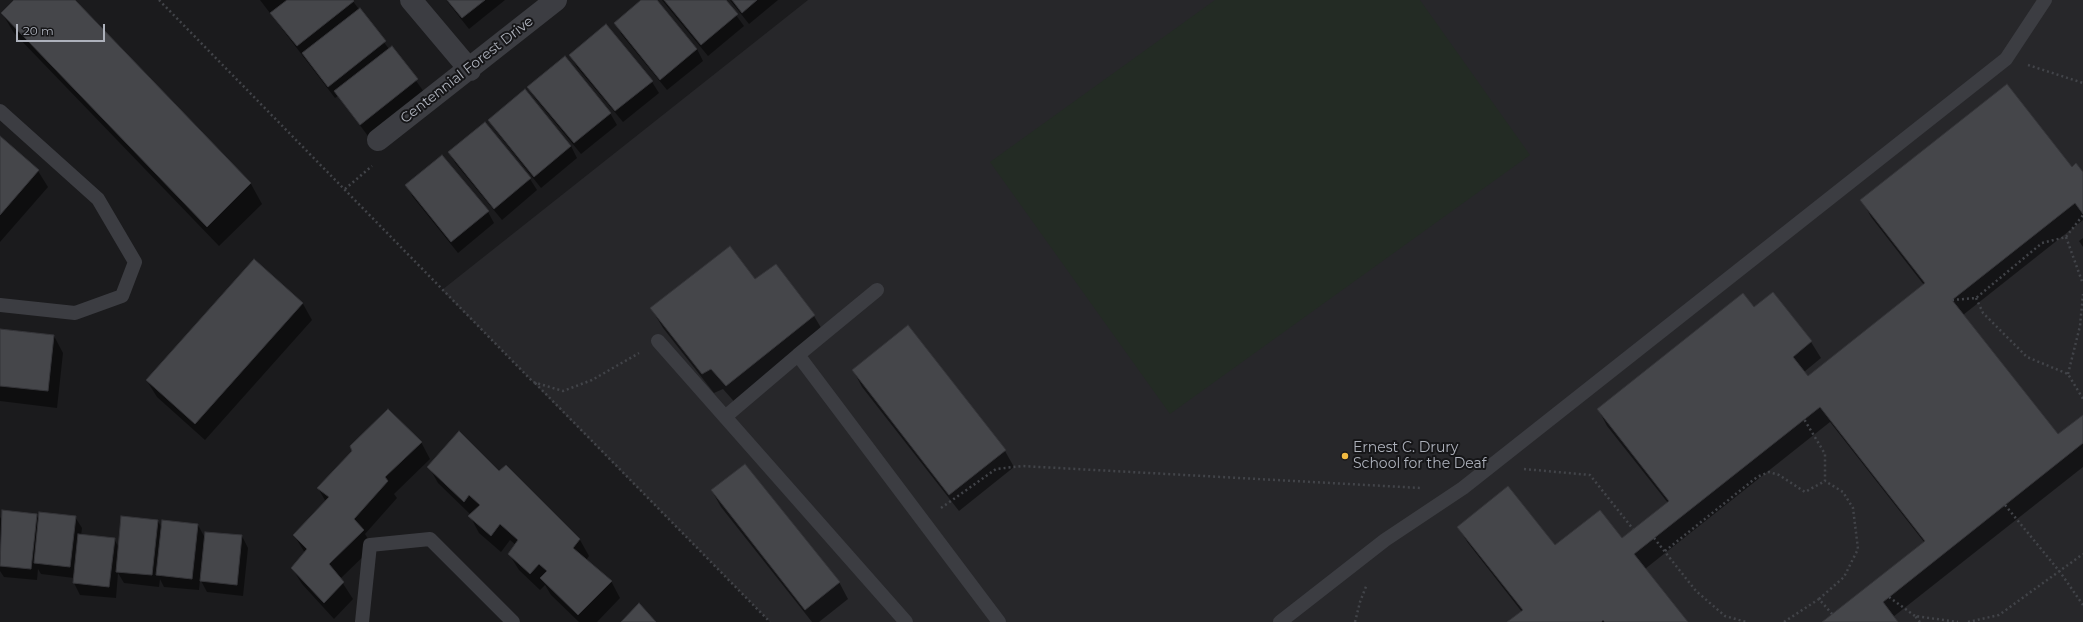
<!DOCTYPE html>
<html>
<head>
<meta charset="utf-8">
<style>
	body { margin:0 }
	#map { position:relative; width:2083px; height:622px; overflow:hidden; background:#1b1b1d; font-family:Montserrat,sans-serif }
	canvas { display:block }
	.scale { position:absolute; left:16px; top:24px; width:89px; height:18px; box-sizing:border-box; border:2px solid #aeb2bc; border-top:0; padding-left:5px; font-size:12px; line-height:14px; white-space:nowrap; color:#aeb2bc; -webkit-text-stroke:3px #161618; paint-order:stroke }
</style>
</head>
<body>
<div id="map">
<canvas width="2083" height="622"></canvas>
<div class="scale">20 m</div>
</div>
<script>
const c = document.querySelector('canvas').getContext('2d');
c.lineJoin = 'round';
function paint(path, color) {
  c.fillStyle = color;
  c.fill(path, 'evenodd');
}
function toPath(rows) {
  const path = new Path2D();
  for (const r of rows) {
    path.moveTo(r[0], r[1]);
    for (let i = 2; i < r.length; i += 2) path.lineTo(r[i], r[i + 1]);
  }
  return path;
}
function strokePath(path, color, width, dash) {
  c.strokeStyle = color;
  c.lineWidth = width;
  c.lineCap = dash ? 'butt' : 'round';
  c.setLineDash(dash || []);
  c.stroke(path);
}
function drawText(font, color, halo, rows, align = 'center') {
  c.font = font + ' Montserrat,sans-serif';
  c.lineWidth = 4;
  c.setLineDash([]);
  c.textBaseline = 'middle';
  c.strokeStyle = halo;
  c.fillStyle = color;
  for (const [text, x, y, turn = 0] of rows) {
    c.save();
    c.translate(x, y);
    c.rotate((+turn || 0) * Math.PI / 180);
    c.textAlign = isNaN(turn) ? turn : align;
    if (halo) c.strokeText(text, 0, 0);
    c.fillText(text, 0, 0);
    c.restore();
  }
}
const built = toPath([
	[808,0,2083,0,2083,622,770,622,442,290]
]);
const green = toPath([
	[1215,0,1420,0,1530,155,1170,414,990,162]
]);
const shadow = toPath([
	[16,0,73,0,251,184,262,204,219,246,14,33,2,13],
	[260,0,352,0,389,49,392,47,424,92,368,136,338,96,335,98],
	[446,0,505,0,469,29],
	[643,0,656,0,697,49,703,61,667,90,622,35,615,23],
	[662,0,725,0,744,26,708,56],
	[730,0,778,0,749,24],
	[570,55,652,82,659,93,623,122,577,67],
	[528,87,610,113,617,125,581,154,535,98],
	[525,90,571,146,577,158,541,188,496,131,489,120],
	[485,123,530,179,537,190,502,220,456,164,449,153],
	[0,137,38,171,48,187,0,242],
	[2072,168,2083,173,2083,220,1963,315,2058,436,2083,416,2083,467,1893,617,1897,622,1823,622,1924,542,1830,422,1645,569,1687,622,1509,622,1522,612,1468,543,1458,527,1555,547,1622,539,1668,503,1607,426,1598,409,1754,308,1773,293,1811,342,1821,358,1804,372,1808,377,1924,285,1871,217,1862,200],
	[406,185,488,212,494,223,458,253,413,197],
	[2083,238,2083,247,2079,241],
	[254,260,303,304,312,320,205,440,157,397,147,381],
	[776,266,814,316,826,336,738,406,723,389,714,393,663,328,651,308,755,281],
	[907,327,1005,451,1014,467,959,511,862,387,853,370],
	[0,330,54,336,63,353,57,408,0,401],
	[421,442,430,459,394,494,397,498,365,534,373,547,340,579,353,599,334,619,302,584,292,568,305,553,294,535,326,502,318,488],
	[429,467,499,473,580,540,589,556,586,560,611,581,620,598,597,622,579,622,551,595,545,585,540,590,519,570,509,554,516,545,510,540,501,552,479,533,470,516,471,515,438,483],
	[712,491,839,582,848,599,819,622,812,622,721,507],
	[36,515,39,520,75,517,82,528,81,536,114,539,119,548,158,521,162,529,198,525,205,538,242,536,248,548,243,596,207,592,200,579,199,590,164,587,160,579,159,587,124,583,118,573,116,598,80,595,74,583,74,578,41,574,38,569,37,580,4,577,0,571,0,517,2,520]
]);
const building = toPath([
	[14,0,75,0,251,183,207,227,1,13,14,0],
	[287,0,353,0,354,1,297,46,270,13,287,0],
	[447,0,485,0,462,18,447,0],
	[641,0,657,0,697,49,660,80,614,23,641,0],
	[664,0,726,0,738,14,701,45,664,0],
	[732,0,757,0,742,13,732,0],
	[360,8,386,41,328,87,302,53,360,8],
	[606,24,653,81,615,111,569,55,606,24],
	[392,46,418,79,360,125,334,91,392,46],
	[565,56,611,113,574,143,527,87,565,56],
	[2007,84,2072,167,2076,163,2083,172,2083,214,2075,203,1952,300,2058,434,2083,415,2083,443,1883,602,1898,622,1822,622,1925,541,1820,407,1634,554,1688,622,1605,622,1603,620,1601,622,1507,622,1523,610,1457,527,1508,486,1555,545,1600,510,1622,538,1669,501,1597,409,1743,293,1754,307,1773,292,1812,341,1793,357,1808,376,1925,283,1860,200,2007,84],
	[525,89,571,146,534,177,488,120,525,89],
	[485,122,531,178,494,209,448,152,485,122],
	[0,136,39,170,0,215,0,136],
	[442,155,489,211,451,242,405,185,442,155],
	[730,246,755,279,776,264,815,315,726,386,711,369,702,374,650,308,730,246],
	[254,259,303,303,195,424,146,380,254,259],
	[908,325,1006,450,949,495,852,370,908,325],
	[0,329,54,335,48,391,0,386,0,329],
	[388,409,422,442,385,477,388,481,354,519,364,530,329,564,344,582,324,603,291,568,307,549,293,535,329,497,317,488,352,451,350,446,388,409],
	[459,431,499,471,506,465,580,539,573,548,612,581,578,615,540,578,547,571,539,564,530,574,508,554,518,540,500,524,491,536,468,516,480,505,469,495,464,502,427,467,459,431],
	[745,464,840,582,805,610,711,490,745,464],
	[2,510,37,514,31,569,0,566,2,510],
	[39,512,76,516,70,567,34,563,39,512],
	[121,516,158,520,152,575,116,572,121,516],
	[162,520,198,524,192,579,156,575,162,520],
	[205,532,242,535,237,585,200,581,205,532],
	[78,534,115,538,109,587,73,583,78,534],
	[639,603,656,622,621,622,639,603]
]);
const path = toPath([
	[159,0,533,382,563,391,592,380,639,353],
	[2028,65,2083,83],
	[345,189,372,166],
	[2066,237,2083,284],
	[1976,298,1983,313,2027,357,2068,374,2083,399],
	[1952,300,1976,298,2042,243,2066,237,2083,215],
	[2068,374,2080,326,2083,294],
	[535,383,770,622],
	[1524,469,1590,475,1633,529],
	[2005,505,2060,572,2083,605],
	[941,508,996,469,1022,466,1421,488],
	[1654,538,1696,591,1725,616,1746,622],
	[1665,551,1757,477,1769,472,1779,475,1805,492,1825,481,1825,454,1804,419],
	[1889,597,1915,616],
	[1819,599,1844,577,1858,549,1853,508,1843,492,1825,481],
	[1355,622,1360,602,1367,584],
	[1784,622,1819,599,1832,614],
	[1920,622,1915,616,1958,622],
	[1968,622,1999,615,2083,554]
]);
const service = toPath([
	[0,111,98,199,135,262,122,296,75,313,0,305],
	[658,341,906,622],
	[798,355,877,290],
	[725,417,798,355,999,622],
	[362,622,370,545,430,539,513,622],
	[1280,622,1385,540,1463,488,2006,59,2045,0]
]);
const minor = toPath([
	[411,0,470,70],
	[378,140,556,0]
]);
const markers = [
	[1345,456,4,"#f0b941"]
];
const streetNames = [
	["Centennial Forest Drive",467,70,-38]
];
const poiNames = [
	["Ernest C. Drury",1353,448],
	["School for the Deaf",1353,464]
];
paint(built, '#27272a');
paint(green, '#232b24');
paint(shadow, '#0007');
paint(building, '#45464a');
strokePath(building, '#353539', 1);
strokePath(path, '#424449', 2.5, [2, 3]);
strokePath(service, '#3c3d42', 14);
strokePath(minor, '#3c3d42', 22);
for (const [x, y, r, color] of markers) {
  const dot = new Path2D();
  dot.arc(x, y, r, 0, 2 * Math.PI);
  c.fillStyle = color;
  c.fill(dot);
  strokePath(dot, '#161618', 1.5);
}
drawText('14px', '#aeb2bc', '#161618', streetNames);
drawText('14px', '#aeb2bc', '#161618', poiNames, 'left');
</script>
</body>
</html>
